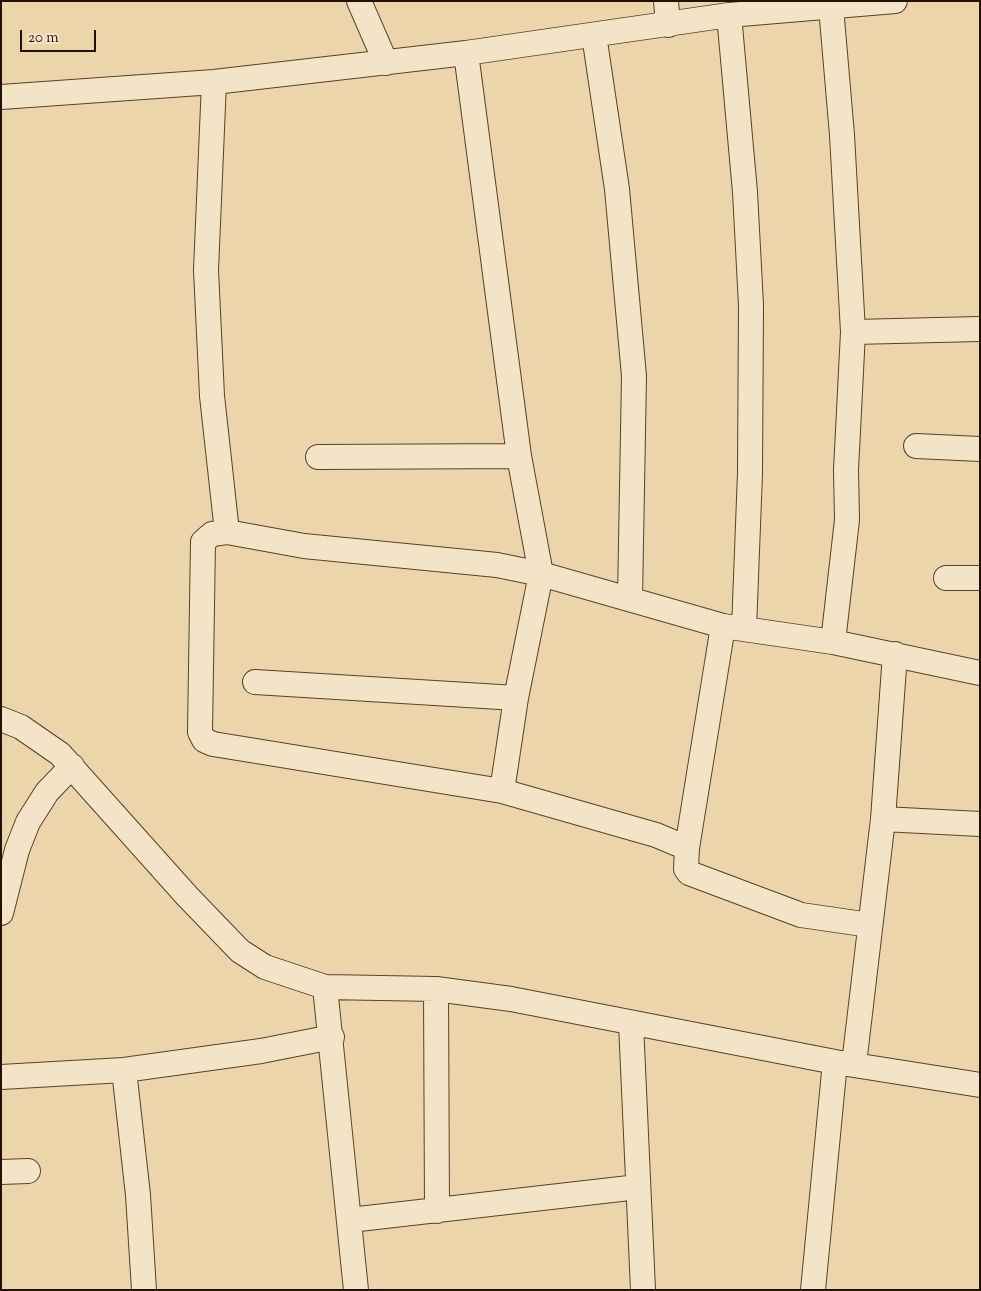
<!DOCTYPE html>
<html>
<head>
<meta charset="utf-8">
<style>
	body { margin:0 }
	#map { position:relative; width:981px; height:1291px; overflow:hidden; background:#ecd5aa; font-family:"Sorts Mill Goudy",serif }
	canvas { display:block }
	.frame { position:absolute; inset:0; border:2px solid #231100; pointer-events:none }
	.scale { position:absolute; left:20px; top:30px; width:76px; height:22px; box-sizing:border-box; border:2px solid #231100; border-top:0; padding-left:6px; font-size:15px; line-height:18px; white-space:nowrap; color:#231100; -webkit-text-stroke:4px #f3e4c8; paint-order:stroke }
</style>
</head>
<body>
<div id="map">
<canvas width="981" height="1291"></canvas>
<div class="frame"></div>
<div class="scale">20 m</div>
</div>
<script>
const c = document.querySelector('canvas').getContext('2d');
c.lineJoin = 'round';
function toPath(rows) {
  const path = new Path2D();
  for (const r of rows) {
    path.moveTo(r[0], r[1]);
    for (let i = 2; i < r.length; i += 2) path.lineTo(r[i], r[i + 1]);
  }
  return path;
}
function strokePath(path, color, width, dash) {
  c.strokeStyle = color;
  c.lineWidth = width;
  c.lineCap = dash ? 'butt' : 'round';
  c.setLineDash(dash || []);
  c.stroke(path);
}
const street = toPath([
	[359,1,386,63],
	[666,1,668,25],
	[831,7,842,135,853,332,846,470,847,520,833,642],
	[729,15,745,192,751,305,750,473,744,629],
	[594,35,617,189,634,376,630,599],
	[466,53,519,456,541,574,516,698,502,791],
	[214,82,206,270,212,396,227,532],
	[1,97,214,82,466,53,729,15,895,1],
	[853,332,980,329],
	[916,446,980,449],
	[318,457,519,456],
	[946,578,980,578],
	[723,626,687,848,686,869,689,873,801,915,870,925],
	[255,682,516,698],
	[1,719,21,727,60,754,187,896,240,951,265,967,325,987,436,989,511,999,835,1062,980,1085],
	[883,819,980,824],
	[687,848,656,835,502,791,213,744,204,740,200,732,203,542,212,534,227,532,304,546,497,565,541,574,723,626,833,642,980,673],
	[1,913,17,850,28,822,47,792,72,766],
	[325,987,356,1290],
	[436,989,437,1211],
	[631,1023,643,1290],
	[854,1064,883,819,895,654],
	[124,1070,138,1195,144,1290],
	[1,1077,124,1070,261,1051,332,1037],
	[1,1172,28,1171],
	[350,1220,638,1187],
	[813,1290,835,1062]
]);
strokePath(street, '#55422a', 26);
strokePath(street, '#f3e4c8', 24);
</script>
</body>
</html>
